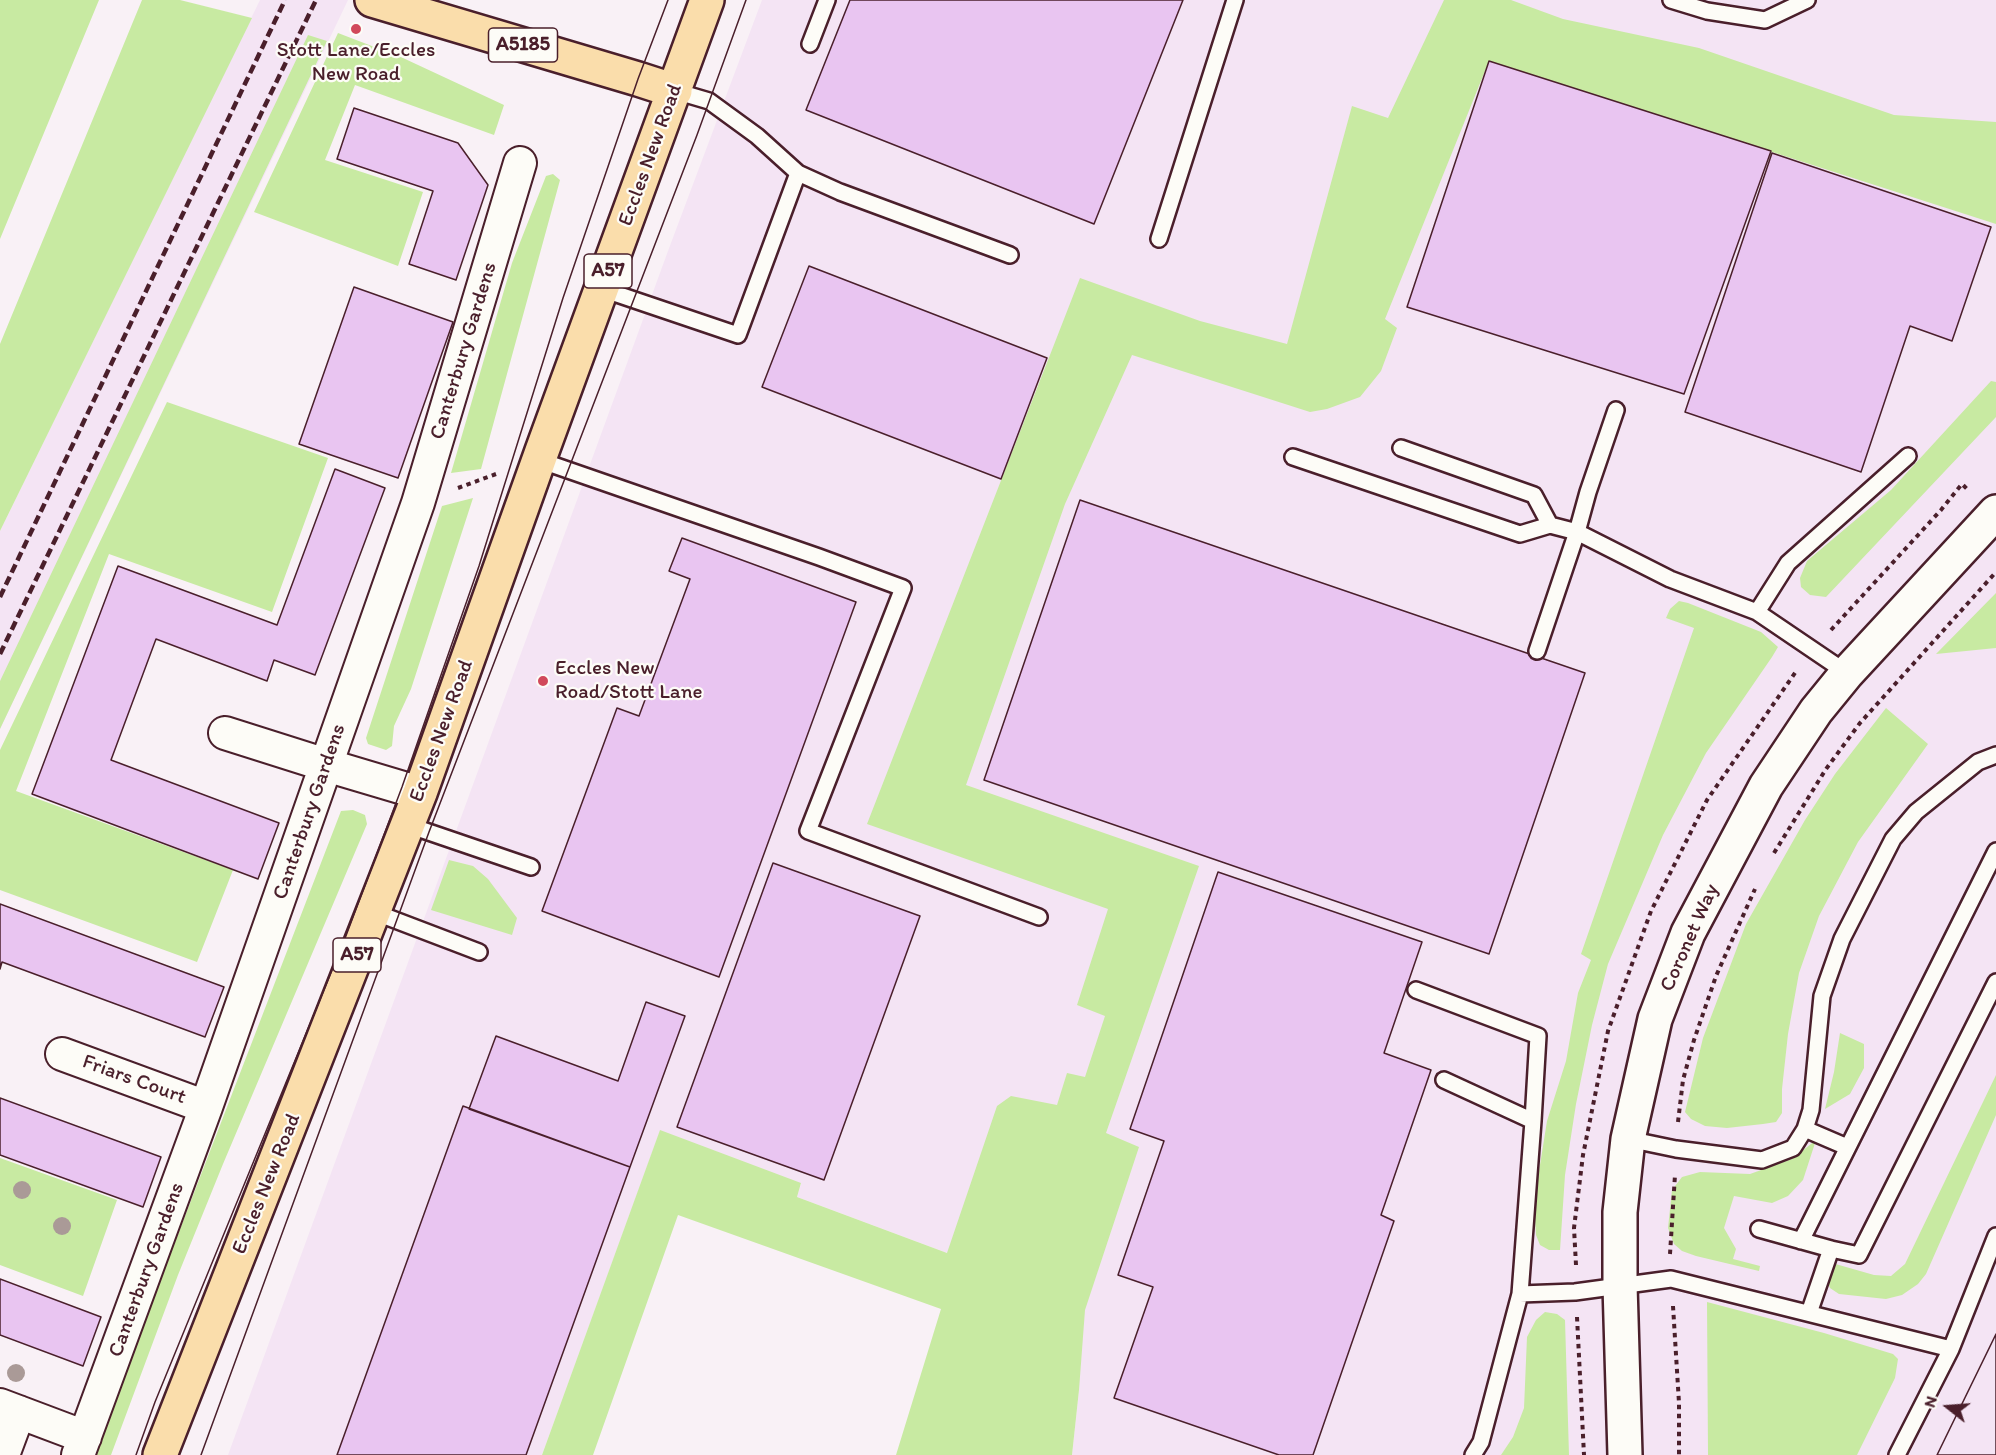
<!DOCTYPE html>
<html>
<head>
<meta charset="utf-8">
<style>
	body { margin:0 }
	#map { position:relative; width:1996px; height:1455px; overflow:hidden; background:#f9f1f6; font-family:Itim,sans-serif }
	canvas { display:block }
	.north { position:absolute; left:1918px; top:1377px; width:60px; height:60px; -webkit-text-stroke:4px #fdfcf7; paint-order:stroke; rotate:287deg; font-size:16px; font-weight:700; line-height:24px; text-align:center; color:#4a1f2b }
	.north::after { content:''; display:block; margin:auto; width:21px; height:27px; background:#4a1f2b; clip-path:polygon(50% 0,100% 100%,50% 72%,0 100%) }
</style>
</head>
<body>
<div id="map">
<canvas width="1996" height="1455"></canvas>
<div class="north">N</div>
</div>
<script>
const c = document.querySelector('canvas').getContext('2d');
c.lineJoin = 'round';
function paint(path, color) {
  c.fillStyle = color;
  c.fill(path, 'evenodd');
}
function toPath(rows) {
  const path = new Path2D();
  for (const r of rows) {
    path.moveTo(r[0], r[1]);
    for (let i = 2; i < r.length; i += 2) path.lineTo(r[i], r[i + 1]);
  }
  return path;
}
function strokePath(path, color, width, dash) {
  c.strokeStyle = color;
  c.lineWidth = width;
  c.lineCap = dash ? 'butt' : 'round';
  c.setLineDash(dash || []);
  c.stroke(path);
}
function drawText(font, color, halo, rows, align = 'center') {
  c.font = font + ' Itim,sans-serif';
  c.lineWidth = 4.5;
  c.setLineDash([]);
  c.textBaseline = 'middle';
  c.strokeStyle = halo;
  c.fillStyle = color;
  for (const [text, x, y, turn = 0] of rows) {
    c.save();
    c.translate(x, y);
    c.rotate((+turn || 0) * Math.PI / 180);
    c.textAlign = isNaN(turn) ? turn : align;
    if (halo) c.strokeText(text, 0, 0);
    c.fillText(text, 0, 0);
    c.restore();
  }
}
const built = toPath([
	[260,0,348,0,0,729,0,531],
	[762,0,1996,0,1996,1455,1072,1455,1079,1390,947,1253,797,1197,801,1184,660,1131,542,1455,228,1455,668,251]
]);
const green = toPath([
	[0,0,99,0,0,239],
	[142,0,180,0,252,18,0,531,0,344],
	[1444,0,1511,0,1563,19,1699,48,1894,115,1996,122,1996,224,1489,61,1385,319,1397,328,1381,371,1360,397,1327,409,1310,412,1132,355,1065,504,966,785,1199,866,1106,1133,1139,1147,1085,1310,1079,1390,1072,1455,896,1455,941,1309,678,1215,593,1455,542,1455,660,1130,801,1183,797,1197,947,1253,997,1106,1011,1096,1057,1105,1067,1073,1085,1077,1105,1016,1077,1005,1108,909,867,824,1080,278,1200,321,1287,344,1352,106,1388,118],
	[338,33,403,58,504,105,494,135,355,85,325,160,423,192,398,266,254,212],
	[308,35,327,41,0,729,0,681],
	[553,174,560,180,481,469,451,473,512,263,546,176],
	[1991,381,1996,382,1996,417,1826,597,1810,595,1801,587,1800,578,1807,561,1891,490],
	[167,402,328,458,272,612,109,554,16,791,233,870,197,962,0,890,0,750],
	[473,498,411,689,394,726,392,746,386,750,368,744,366,738,442,506],
	[1996,593,1996,648,1936,654],
	[1679,601,1688,603,1761,632,1778,647,1772,657,1706,753,1663,835,1608,964,1592,1025,1576,1104,1565,1175,1560,1250,1549,1250,1540,1245,1536,1235,1535,1220,1536,1190,1547,1121,1566,1061,1578,993,1591,960,1581,954,1694,628,1666,618,1670,609],
	[1886,708,1928,744,1858,842,1819,916,1799,973,1788,1034,1782,1089,1782,1113,1776,1122,1763,1124,1727,1128,1705,1126,1691,1119,1685,1112,1703,1038,1746,924,1805,820,1835,774],
	[353,810,365,815,367,824,223,1164,178,1275,111,1455,93,1455,341,811],
	[449,860,473,866,488,879,517,918,512,935,431,910],
	[1840,1033,1864,1044,1864,1068,1850,1094,1825,1109,1834,1072],
	[1996,1075,1996,1115,1926,1274,1918,1284,1902,1295,1886,1299,1839,1294,1830,1288,1827,1280,1832,1263,1874,1275,1891,1276,1905,1264],
	[1816,1140,1803,1180,1788,1196,1772,1203,1734,1196,1724,1228,1736,1249,1733,1259,1760,1266,1759,1271,1696,1256,1682,1251,1674,1244,1668,1228,1672,1190,1682,1177,1700,1172,1750,1174,1792,1159],
	[0,1158,117,1200,83,1296,0,1265],
	[1707,1302,1824,1333,1893,1354,1898,1359,1895,1378,1857,1455,1708,1455],
	[1545,1312,1557,1314,1565,1320,1569,1455,1501,1455,1513,1437,1524,1408,1527,1337,1536,1320]
]);
const building = toPath([
	[850,0,1183,0,1094,224,806,110,850,0],
	[1489,61,1771,151,1684,394,1407,307,1489,61],
	[354,108,458,143,488,185,456,280,409,264,433,191,337,159,354,108],
	[1772,153,1991,227,1952,341,1910,326,1861,472,1685,412,1772,153],
	[809,266,1047,358,1001,479,762,387,809,266],
	[354,287,453,322,398,478,299,444,354,287],
	[335,469,385,488,315,675,274,660,267,681,156,639,111,760,279,823,258,879,32,794,118,566,277,625,335,469],
	[1080,500,1585,673,1489,954,984,780,1080,500],
	[682,538,856,602,719,977,542,911,617,708,639,716,690,579,669,571,682,538],
	[773,863,920,916,824,1180,677,1127,773,863],
	[1218,872,1422,942,1384,1053,1431,1070,1381,1215,1394,1221,1313,1455,1279,1455,1114,1398,1153,1287,1118,1275,1164,1141,1130,1129,1218,872],
	[0,904,224,987,205,1037,2,962,0,969,0,904],
	[646,1002,685,1016,630,1167,469,1109,496,1036,618,1081,646,1002],
	[0,1098,161,1157,143,1207,0,1155,0,1098],
	[463,1106,630,1167,526,1455,337,1455,463,1106],
	[0,1279,101,1317,83,1366,0,1335,0,1279],
	[1996,1334,1996,1455,1937,1455,1996,1334],
	[1996,1334,1996,1455,1937,1455,1996,1334]
]);
const path = toPath([
	[458,488,496,474],
	[1831,630,1941,510,1962,484,1968,490],
	[1774,853,1826,769,1860,723,1996,572],
	[1678,1122,1683,1080,1694,1040,1716,976,1755,889],
	[1670,1254,1675,1175],
	[1576,1265,1574,1228,1583,1155,1608,1031,1651,911,1707,800,1797,670],
	[1673,1306,1679,1403,1679,1455],
	[1577,1317,1584,1455]
]);
const service = toPath([
	[1671,0,1707,11,1765,20,1807,0],
	[810,44,827,0],
	[675,91,709,101,757,136,798,173,840,192,1010,255],
	[1159,239,1235,0],
	[602,289,738,335,798,173],
	[1293,457,1520,534,1550,525,1534,495,1401,448],
	[539,460,819,557,903,588,808,831,1039,917],
	[1550,525,1577,532,1670,579,1757,612,1847,673],
	[1757,612,1788,563,1908,456],
	[1537,651,1577,532,1588,492,1616,410],
	[408,825,531,867],
	[374,912,479,952],
	[1416,990,1538,1036,1533,1121],
	[1444,1080,1533,1121,1520,1294,1481,1442,1473,1455],
	[1805,1129,1847,1147],
	[1628,1139,1676,1149,1762,1160,1793,1148,1805,1129,1811,1110,1822,996,1842,939,1893,839,1916,812,1978,762,1996,755],
	[1759,1229,1831,1249,1809,1313],
	[1801,1241,1996,851],
	[1831,1249,1859,1255,1996,982],
	[1520,1294,1575,1292,1671,1279,1951,1349,1996,1236],
	[1897,1455,1951,1349]
]);
const minor = toPath([
	[225,733,326,765,420,793],
	[62,1054,206,1107],
	[0,1405,85,1437],
	[3,1455,19,1412],
	[78,1455,206,1107,418,503,520,163]
]);
const tertiary = toPath([
	[1625,1455,1620,1285,1620,1212,1628,1139,1655,1019,1688,933,1766,786,1816,711,1847,673,1996,512]
]);
const primary = toPath([
	[372,0,638,79,675,91],
	[160,1455,420,793,542,451,707,0]
]);
const tram = toPath([
	[136,1455,155,1402,344,941,402,787,479,566,563,298,638,79,668,0],
	[201,1455,429,832,697,135,746,0]
]);
const rail = toPath([
	[0,597,285,0],
	[0,654,316,0]
]);
const trees = [
	[22,1190],
	[62,1226],
	[16,1373]
];
const markers = [
	[356,29,6,"#d1495b"],
	[543,681,6,"#d1495b"]
];
const shields = [
	[523,45,69],
	[608,271,48],
	[357,955,48]
];
const shieldNames = [
	["A5185",523,45],
	["A57",608,271],
	["A57",357,955]
];
const poiNames = [
	["Stott Lane/Eccles",356,51],
	["New Road",356,75],
	["Eccles New",555,669,"left"],
	["Road/Stott Lane",555,693,"left"]
];
const streetNames = [
	["Eccles New Road",651,155,-70],
	["Canterbury Gardens",464,351,-73],
	["Eccles New Road",442,731,-70],
	["Canterbury Gardens",310,812,-71],
	["Coronet Way",1690,938,-66],
	["Friars Court",134,1080,20],
	["Eccles New Road",267,1184,-68],
	["Canterbury Gardens",147,1270,-70]
];
paint(built, '#f4e4f4');
paint(green, '#c8eaa2');
paint(building, '#e9c5f1');
strokePath(building, '#4a1f2b', 1.5);
strokePath(service, '#4a1f2b', 20);
strokePath(minor, '#4a1f2b', 36);
strokePath(tertiary, '#4a1f2b', 38);
strokePath(primary, '#4a1f2b', 38);
strokePath(path, '#4a1f2b', 4, [4.5, 4.5]);
strokePath(service, '#fdfcf7', 15);
strokePath(minor, '#fdfcf7', 32);
strokePath(tertiary, '#fdfcf7', 33);
strokePath(primary, '#faddab', 33);
strokePath(tram, '#4a1f2b', 1.5);
strokePath(rail, '#4a1f2b', 4.5, [9, 4.5]);
c.fillStyle = '#aa9a97';
for (const [x, y] of trees) {
  c.beginPath();
  c.arc(x, y, 9, 0, 2 * Math.PI);
  c.fill();
}
for (const [x, y, r, color] of markers) {
  const dot = new Path2D();
  dot.arc(x, y, r, 0, 2 * Math.PI);
  c.fillStyle = color;
  c.fill(dot);
  strokePath(dot, '#fdfcf7', 2);
}
for (const [x, y, w] of shields) {
  const box = new Path2D();
  box.roundRect(x - w / 2, y - 17, w, 34, 4.5);
  c.fillStyle = '#fdfcf7';
  c.fill(box);
  strokePath(box, '#4a1f2b', 1.5);
}
drawText('bold 20px', '#4a1f2b', null, shieldNames);
drawText('21px', '#4a1f2b', '#fdfcf7', poiNames);
drawText('21px', '#4a1f2b', '#fdfcf7', streetNames);
</script>
</body>
</html>
